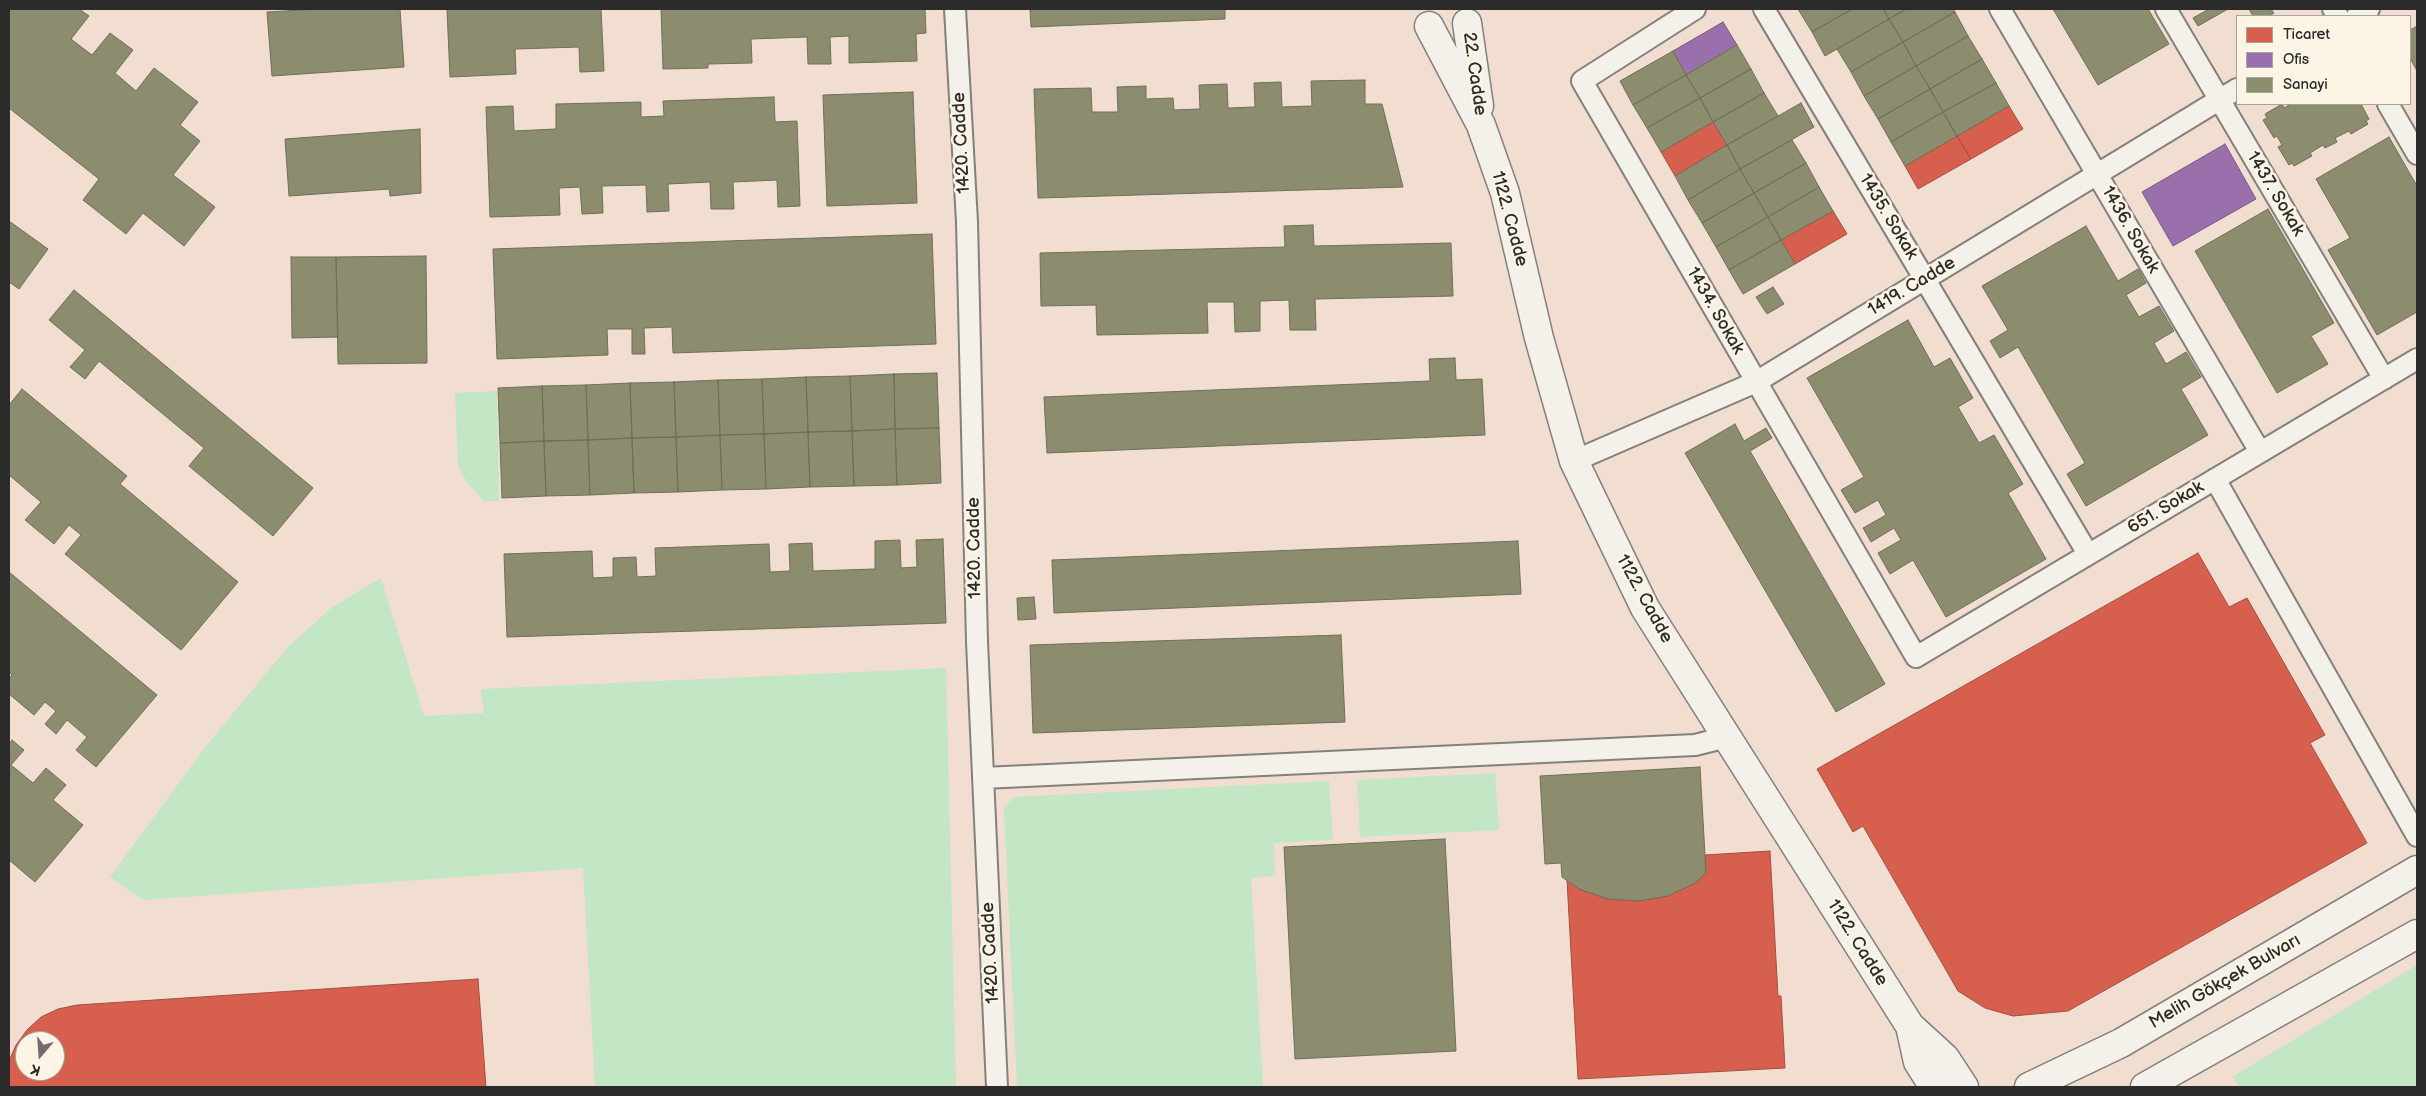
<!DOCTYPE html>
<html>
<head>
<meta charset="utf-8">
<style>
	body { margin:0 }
	#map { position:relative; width:2426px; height:1096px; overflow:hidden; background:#f0e7de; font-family:"Balsamiq Sans",sans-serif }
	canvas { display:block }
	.frame { position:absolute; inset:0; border:10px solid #2b2b2b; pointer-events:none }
	.legend { position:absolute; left:2236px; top:15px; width:175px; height:90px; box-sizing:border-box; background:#fcf5e5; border:1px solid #a8a49b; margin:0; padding:6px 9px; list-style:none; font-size:15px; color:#2b2b2b }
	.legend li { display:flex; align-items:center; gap:10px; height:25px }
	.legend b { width:25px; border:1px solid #a8a49b }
	.north { position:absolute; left:15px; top:1031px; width:50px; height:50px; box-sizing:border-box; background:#fcf5e5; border:1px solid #a8a49b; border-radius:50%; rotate:198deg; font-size:14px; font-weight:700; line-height:20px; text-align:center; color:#2b2b2b }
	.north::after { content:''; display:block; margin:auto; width:18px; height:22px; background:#706d6a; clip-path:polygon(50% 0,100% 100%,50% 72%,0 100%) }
</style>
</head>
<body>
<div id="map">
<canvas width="2426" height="1096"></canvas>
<div class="frame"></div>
<ul class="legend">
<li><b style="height:14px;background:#d6604d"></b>Ticaret</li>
<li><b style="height:14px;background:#9970ab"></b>Ofis</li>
<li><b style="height:14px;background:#8c8c6e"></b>Sanayi</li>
</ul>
<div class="north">K</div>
</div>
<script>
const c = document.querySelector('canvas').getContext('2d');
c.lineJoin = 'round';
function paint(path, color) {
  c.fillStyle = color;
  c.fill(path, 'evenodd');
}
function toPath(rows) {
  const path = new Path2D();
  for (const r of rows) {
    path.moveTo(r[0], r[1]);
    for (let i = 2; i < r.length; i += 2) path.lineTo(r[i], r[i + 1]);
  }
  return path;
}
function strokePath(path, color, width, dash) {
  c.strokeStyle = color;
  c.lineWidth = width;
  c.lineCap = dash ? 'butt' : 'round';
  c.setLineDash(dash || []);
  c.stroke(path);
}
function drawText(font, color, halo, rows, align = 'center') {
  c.font = font + ' "Balsamiq Sans",sans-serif';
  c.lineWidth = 5;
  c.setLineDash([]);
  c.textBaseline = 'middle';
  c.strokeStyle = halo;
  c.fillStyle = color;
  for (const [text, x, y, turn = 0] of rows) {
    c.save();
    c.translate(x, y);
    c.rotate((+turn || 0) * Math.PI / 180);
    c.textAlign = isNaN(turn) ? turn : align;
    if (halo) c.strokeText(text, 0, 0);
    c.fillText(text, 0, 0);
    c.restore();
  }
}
const built = toPath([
	[9,9,2417,9,2417,1087,9,1087],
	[2237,16,2410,16,2410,104,2237,104],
	[25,1041,55,1041,55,1071,25,1071]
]);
const green = toPath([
	[497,391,499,501,484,501,469,485,458,467,455,393],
	[381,578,424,716,484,713,481,689,946,668,956,1087,595,1087,583,868,143,900,110,877,206,746,288,647,331,608],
	[1495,773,1499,830,1360,837,1357,780],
	[1329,781,1333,840,1274,843,1275,876,1251,878,1263,1087,1017,1087,1004,810,1013,797],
	[2417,965,2417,1087,2239,1087,2232,1077]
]);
const shops = toPath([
	[2009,106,2023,129,1971,159,1957,136,2009,106],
	[1713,122,1727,145,1675,176,1661,152,1713,122],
	[1957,136,1971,159,1918,189,1905,166,1957,136],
	[1833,211,1847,234,1795,264,1781,240,1833,211],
	[2198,553,2229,607,2247,598,2325,735,2310,743,2367,843,2068,1011,2013,1016,1985,1008,1958,991,1863,826,1853,832,1817,769,2198,553],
	[1770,851,1778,996,1781,996,1785,1068,1578,1079,1567,880,1579,889,1608,899,1638,901,1668,896,1695,883,1706,873,1705,855,1770,851],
	[478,979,486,1087,9,1087,9,1061,16,1045,27,1030,41,1017,58,1009,77,1005,478,979],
	[25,1041,55,1041,55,1071,25,1071,25,1041]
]);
const offices = toPath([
	[1723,22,1737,45,1686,75,1673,51,1723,22],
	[2225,144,2256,199,2173,246,2142,192,2225,144]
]);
const industry = toPath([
	[9,9,79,9,89,16,71,39,92,55,110,33,133,50,115,73,136,91,154,68,198,102,180,125,200,141,173,175,215,207,184,246,143,213,126,234,83,200,99,179,9,108,9,9],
	[320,9,400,9,404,67,272,76,267,12,320,9],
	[447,9,601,9,604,71,580,72,579,47,515,49,516,74,450,77,447,9],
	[661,9,925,9,926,33,916,34,917,61,849,63,849,36,830,37,831,64,808,64,807,37,751,39,752,63,708,64,708,68,663,69,661,9],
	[1030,9,1225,9,1225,19,1031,27,1030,9],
	[1798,9,1852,9,1812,32,1798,9],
	[1852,9,1883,9,1889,19,1825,56,1812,32,1852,9],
	[1883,9,1906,9,1889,19,1883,9],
	[1906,9,1953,9,1955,12,1903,42,1889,19,1906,9],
	[2053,9,2148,9,2169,44,2098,85,2053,9],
	[2209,9,2228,9,2198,26,2193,18,2209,9],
	[2249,9,2271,9,2274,13,2268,16,2253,16,2249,9],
	[1955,12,1968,36,1916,66,1903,42,1955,12],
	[1889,19,1903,42,1851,72,1837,49,1889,19],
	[2417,26,2417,71,2410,58,2410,30,2417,26],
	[1968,36,1982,59,1930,89,1916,66,1968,36],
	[1903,42,1916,66,1864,96,1851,72,1903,42],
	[1737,45,1751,69,1700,98,1686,75,1737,45],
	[1673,51,1686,75,1633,105,1620,81,1673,51],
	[1982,59,1996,83,1943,112,1930,89,1982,59],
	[1916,66,1930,89,1878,119,1864,96,1916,66],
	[1751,69,1764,93,1713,122,1700,98,1751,69],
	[1686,75,1700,98,1647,128,1633,105,1686,75],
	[1365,80,1365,104,1382,104,1403,187,1038,198,1034,89,1091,88,1092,112,1118,112,1117,87,1146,86,1146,99,1173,98,1174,110,1200,109,1199,85,1227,84,1228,108,1255,107,1254,83,1281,82,1282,107,1312,106,1311,81,1365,80],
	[1996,83,2009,106,1957,136,1943,112,1996,83],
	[1930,89,1943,112,1891,142,1878,119,1930,89],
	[913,92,917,203,827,206,823,95,913,92],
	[1764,93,1778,116,1727,145,1713,122,1764,93],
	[774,97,775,122,797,121,800,206,778,207,777,180,733,182,734,209,711,209,710,182,668,184,669,211,647,212,646,185,602,186,603,213,582,214,580,187,559,188,560,215,490,217,486,107,513,106,514,131,556,129,556,104,641,102,641,117,664,116,663,101,774,97],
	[1700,98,1713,122,1661,152,1647,128,1700,98],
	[1801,103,1814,127,1740,169,1727,145,1801,103],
	[2282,104,2284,108,2291,104,2361,104,2369,119,2366,121,2368,124,2351,134,2349,131,2335,138,2337,142,2325,148,2323,145,2310,153,2312,156,2294,166,2292,163,2289,165,2278,147,2282,145,2277,136,2274,138,2263,120,2267,118,2265,114,2282,104],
	[1943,112,1957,136,1905,166,1891,142,1943,112],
	[420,129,421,193,390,196,389,189,289,196,285,139,420,129],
	[2389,137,2417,186,2417,312,2377,335,2328,250,2350,238,2316,179,2389,137],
	[1792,140,1806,163,1754,193,1740,169,1792,140],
	[1727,145,1740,169,1688,200,1675,176,1727,145],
	[1806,163,1819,187,1768,217,1754,193,1806,163],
	[1740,169,1754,193,1702,223,1688,200,1740,169],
	[1819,187,1833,211,1781,240,1768,217,1819,187],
	[1754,193,1768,217,1716,247,1702,223,1754,193],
	[2268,209,2334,323,2311,336,2328,364,2277,393,2195,251,2268,209],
	[1768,217,1781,240,1729,270,1716,247,1768,217],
	[9,221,48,249,19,289,9,282,9,221],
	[1313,225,1314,246,1451,243,1453,296,1315,299,1316,330,1290,330,1289,300,1260,301,1260,331,1235,332,1234,302,1207,302,1208,333,1097,335,1096,305,1041,306,1040,253,1285,247,1284,226,1313,225],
	[2086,226,2118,281,2138,269,2146,283,2126,295,2139,317,2159,306,2174,331,2154,343,2166,364,2186,352,2201,377,2181,389,2208,435,2086,506,2067,474,2085,463,2018,347,2000,358,1990,341,2008,330,1982,286,2086,226],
	[932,234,936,344,673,353,672,327,644,328,645,354,632,354,632,329,607,329,608,355,497,359,493,249,932,234],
	[1781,240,1795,264,1743,294,1729,270,1781,240],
	[426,256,427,363,338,364,336,257,426,256],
	[291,257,336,257,338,337,292,338,291,257],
	[1773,287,1784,304,1767,314,1756,297,1773,287],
	[74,290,313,488,273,536,189,466,204,448,99,361,85,379,70,367,85,350,49,320,74,290],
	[1908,320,1934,367,1950,358,1973,398,1958,407,1979,443,1994,435,2023,484,2008,493,2046,559,1946,617,1913,560,1890,574,1878,553,1901,540,1894,528,1871,542,1863,528,1886,515,1878,500,1855,513,1841,490,1864,477,1807,378,1908,320],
	[1455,358,1456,380,1482,379,1485,435,1047,453,1044,397,1430,381,1429,359,1455,358],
	[937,373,939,428,895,429,894,374,937,373],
	[894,374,895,429,852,431,850,376,894,374],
	[850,376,852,431,808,432,806,377,850,376],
	[806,377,808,432,764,434,762,379,806,377],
	[762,379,764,434,720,435,718,380,762,379],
	[718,380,720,435,676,437,674,382,718,380],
	[674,382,676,437,632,438,630,383,674,382],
	[630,383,632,438,588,440,586,385,630,383],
	[586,385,588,440,544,441,542,386,586,385],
	[542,386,544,441,500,443,498,388,542,386],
	[22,389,127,476,120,484,238,582,181,650,65,554,81,535,69,525,54,544,25,520,41,502,9,475,9,405,22,389],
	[1735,424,1744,441,1766,428,1772,438,1750,451,1885,684,1836,712,1685,453,1735,424],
	[939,428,941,483,897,485,895,429,939,428],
	[895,429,897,485,854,486,852,431,895,429],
	[852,431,854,486,810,487,808,432,852,431],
	[808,432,810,487,766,489,764,434,808,432],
	[764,434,766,489,722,490,720,435,764,434],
	[720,435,722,490,678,492,676,437,720,435],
	[676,437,678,492,634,493,632,438,676,437],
	[632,438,634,493,590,495,588,440,632,438],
	[588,440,590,495,546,496,544,441,588,440],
	[544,441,546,496,502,498,500,443,544,441],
	[943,539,946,623,507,637,504,554,592,551,593,578,613,577,613,558,636,557,637,577,656,576,655,548,769,544,770,572,790,571,789,544,812,543,813,571,875,569,875,541,900,540,901,568,917,567,916,540,943,539],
	[1518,541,1521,594,1054,613,1052,560,1518,541],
	[9,572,157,695,96,767,76,750,87,737,67,720,56,734,45,724,56,711,45,702,34,715,9,694,9,679,12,675,9,672,9,572],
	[1034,597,1036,619,1018,620,1017,598,1034,597],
	[1341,635,1345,722,1033,733,1030,645,1341,635],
	[12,740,24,750,11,765,33,783,46,768,66,785,53,800,83,825,35,882,9,860,9,745,12,740],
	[1700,767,1706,873,1695,883,1668,896,1638,901,1608,899,1579,889,1562,877,1561,863,1545,864,1540,776,1700,767],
	[1445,839,1456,1051,1295,1059,1284,847,1445,839]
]);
const minor = toPath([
	[955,9,967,222,977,642,997,1087],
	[1695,9,1582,81,1916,657,2417,359],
	[1764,9,2088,554],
	[2000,9,2260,452],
	[2166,9,2384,379],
	[2333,9,2338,16],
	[2357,16,2369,9],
	[2388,104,2417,154],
	[1574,461,1756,382,2237,89],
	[2215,479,2417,836],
	[983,778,1695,745,1727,737]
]);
const secondary = toPath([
	[1467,23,1479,106],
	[1429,26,1481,125,1505,193,1539,338,1574,461,1645,608,1910,1026,1945,1058,1964,1087],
	[1910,1026,1918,1062,1934,1087]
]);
const primary = toPath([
	[2029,1087,2121,1043,2417,870],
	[2145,1087,2417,934]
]);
const streetNames = [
	["22. Cadde",1474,74,82],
	["1420. Cadde",962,143,-93],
	["1437. Sokak",2275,194,59],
	["1435. Sokak",1888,217,59],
	["1122. Cadde",1509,219,75],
	["1436. Sokak",2130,230,60],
	["1419. Cadde",1912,287,-31],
	["1434. Sokak",1715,311,60],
	["651. Sokak",2166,508,-31],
	["1420. Cadde",975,548,-91],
	["1122. Cadde",1644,599,61],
	["1122. Cadde",1857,943,58],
	["1420. Cadde",991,953,-93],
	["Melih Gökçek Bulvarı",2225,982,-30]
];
paint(built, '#f1ded1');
paint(green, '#c3e6c5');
paint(shops, '#d6604d');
strokePath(shops, '#a35043', 1);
paint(offices, '#9970ab');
strokePath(offices, '#785b85', 1);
paint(industry, '#8c8c6e');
strokePath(industry, '#6f6f5a', 1);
strokePath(minor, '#84807c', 24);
strokePath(secondary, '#84807c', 31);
strokePath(primary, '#84807c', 31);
strokePath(minor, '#f4f0ea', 20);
strokePath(secondary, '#f4f0ea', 28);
strokePath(primary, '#f4f0ea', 28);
drawText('18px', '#2b2b2b', '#fcf5e5', streetNames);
</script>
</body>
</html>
